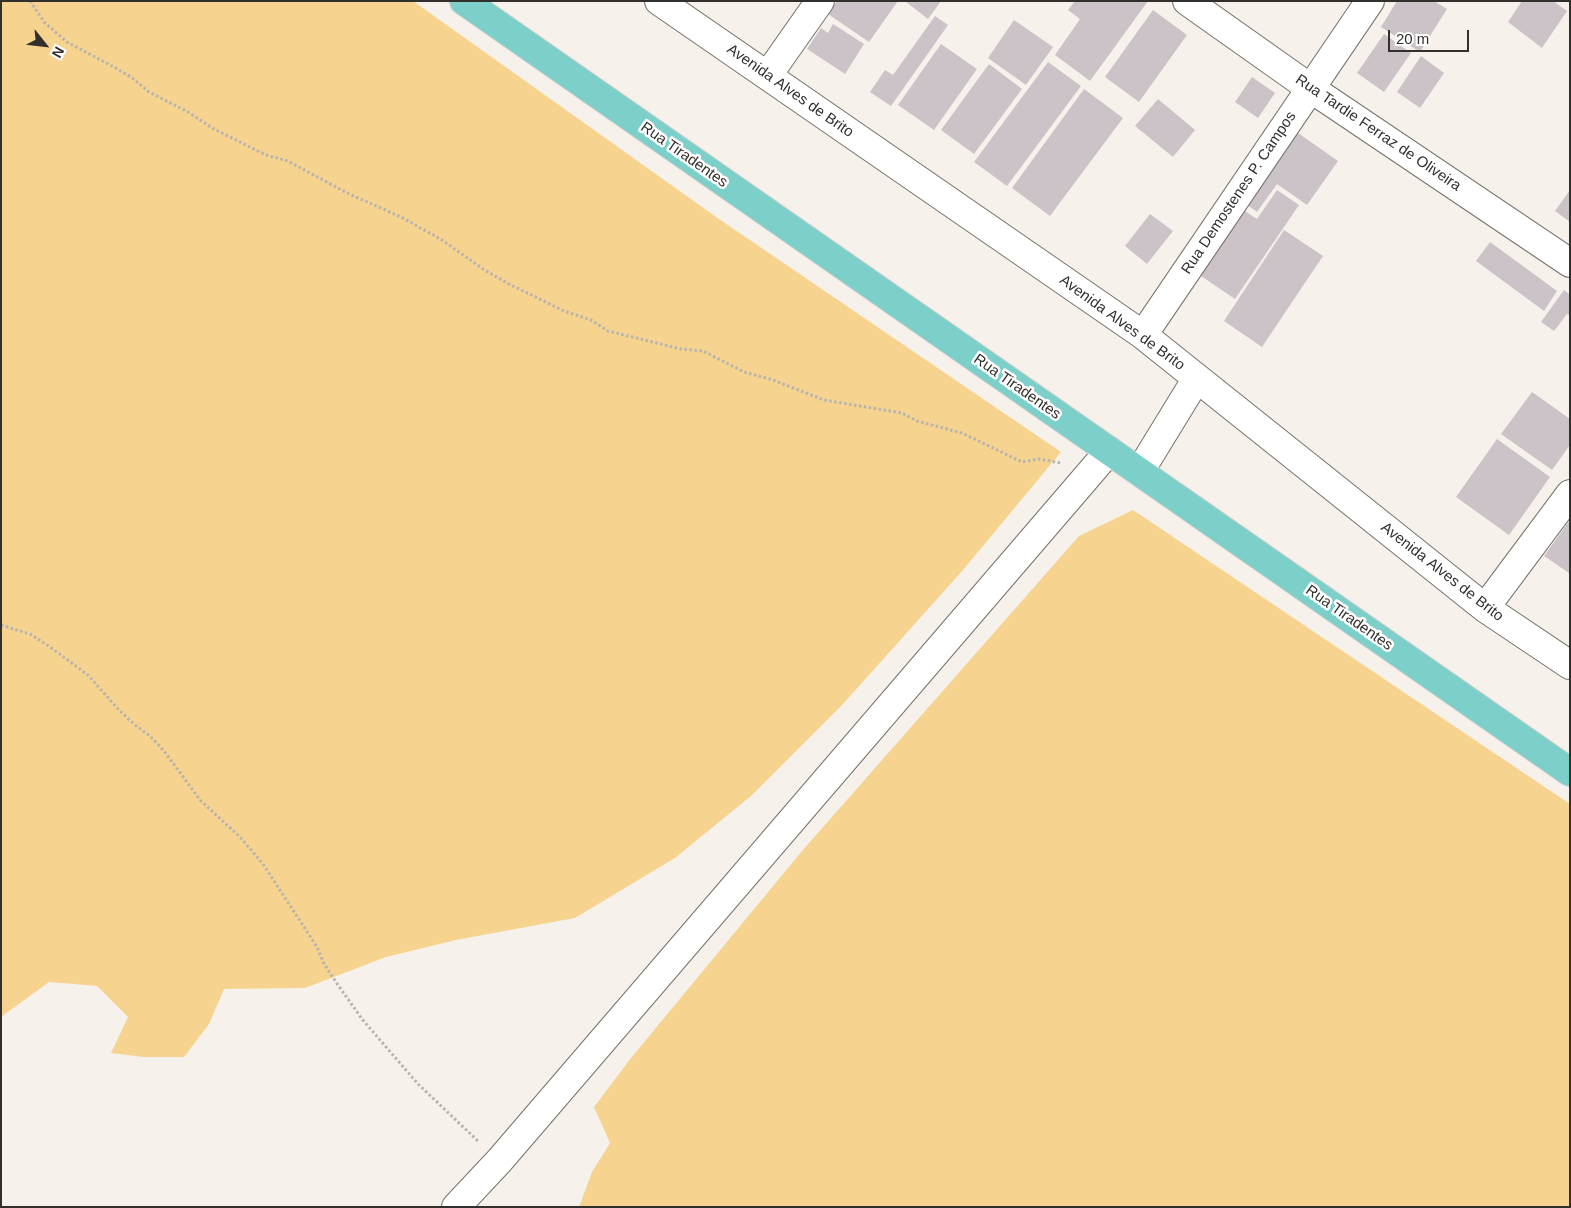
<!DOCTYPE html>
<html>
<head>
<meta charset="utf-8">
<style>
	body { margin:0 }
	#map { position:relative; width:1571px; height:1208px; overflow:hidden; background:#f6f2eb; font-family:Arial,sans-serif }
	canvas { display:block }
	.frame { position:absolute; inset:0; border:2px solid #31302d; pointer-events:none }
	.north { position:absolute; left:20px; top:20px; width:50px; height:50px; -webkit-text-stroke:4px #fff; paint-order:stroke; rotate:119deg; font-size:14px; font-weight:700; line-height:20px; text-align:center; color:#31302d }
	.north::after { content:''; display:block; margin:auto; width:18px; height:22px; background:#31302d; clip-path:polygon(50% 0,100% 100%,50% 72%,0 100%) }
	.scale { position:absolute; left:1388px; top:30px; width:81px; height:22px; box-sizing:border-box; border:2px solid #31302d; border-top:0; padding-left:6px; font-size:15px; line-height:18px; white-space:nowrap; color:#31302d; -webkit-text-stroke:4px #fff; paint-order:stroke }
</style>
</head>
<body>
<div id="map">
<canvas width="1571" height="1208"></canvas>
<div class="frame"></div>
<div class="north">N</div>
<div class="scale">20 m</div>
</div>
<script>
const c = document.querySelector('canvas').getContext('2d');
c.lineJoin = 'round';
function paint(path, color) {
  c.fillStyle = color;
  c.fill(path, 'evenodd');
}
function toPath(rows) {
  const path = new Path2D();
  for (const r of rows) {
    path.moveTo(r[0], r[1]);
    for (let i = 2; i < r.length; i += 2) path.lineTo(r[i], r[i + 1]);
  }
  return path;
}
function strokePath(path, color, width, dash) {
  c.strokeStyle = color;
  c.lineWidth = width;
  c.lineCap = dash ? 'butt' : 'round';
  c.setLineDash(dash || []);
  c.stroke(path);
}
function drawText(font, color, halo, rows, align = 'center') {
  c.font = font + ' Arial,sans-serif';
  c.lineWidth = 5;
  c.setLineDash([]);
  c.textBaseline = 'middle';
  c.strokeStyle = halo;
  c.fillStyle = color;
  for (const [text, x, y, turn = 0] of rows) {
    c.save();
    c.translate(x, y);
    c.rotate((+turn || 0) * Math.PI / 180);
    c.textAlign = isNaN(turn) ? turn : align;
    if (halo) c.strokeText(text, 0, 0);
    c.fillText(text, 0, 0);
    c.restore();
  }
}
const green = toPath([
	[1,1,413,1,719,219,1061,452,963,570,843,704,751,796,675,858,575,918,456,940,386,957,305,988,224,989,209,1024,184,1057,143,1057,111,1053,128,1017,97,986,49,982,1,1017],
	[1133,510,1570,804,1570,1207,579,1207,592,1172,610,1143,594,1107,631,1058,802,851,1079,536]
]);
const building = toPath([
	[837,1,898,1,869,42,828,14],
	[905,1,941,1,928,19],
	[1075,1,1148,1,1090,81,1055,55,1080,19,1068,10],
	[1397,1,1434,1,1447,9,1420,52,1381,27],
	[1522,1,1553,1,1567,11,1542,48,1508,22],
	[1153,10,1187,35,1139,102,1105,77],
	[935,16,948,25,891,106,870,92,885,70,893,75],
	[1014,20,1053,47,1026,85,988,58],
	[833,24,864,44,845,74,807,49,821,28,828,33],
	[1384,34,1411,53,1384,92,1357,73],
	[941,44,977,69,934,130,898,105],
	[1421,56,1444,73,1420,108,1397,92],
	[1048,62,1081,86,1007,186,974,162],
	[989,64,1022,89,974,154,941,130],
	[1252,77,1275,93,1258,118,1235,102],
	[1084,89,1123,118,1050,216,1012,188],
	[1158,99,1195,130,1173,157,1135,126],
	[1291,128,1338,161,1307,205,1277,184,1257,212,1240,200],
	[1277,190,1299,205,1235,299,1195,272,1239,207,1257,219],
	[1570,190,1570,222,1555,211],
	[1150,214,1173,231,1147,264,1125,246],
	[1284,230,1323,256,1262,347,1224,321],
	[1490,242,1557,291,1544,311,1476,261],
	[1564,290,1570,295,1570,316,1567,314,1554,331,1541,322],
	[1532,392,1570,419,1570,445,1552,470,1501,434],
	[1497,439,1550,477,1509,535,1456,497],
	[1570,520,1570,572,1569,573,1544,556]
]);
const path = toPath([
	[30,1,45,23,67,42,112,66,131,77,149,92,188,112,212,128,266,155,288,161,347,193,401,217,442,240,483,269,507,283,564,311,591,320,608,331,681,349,703,351,744,372,773,380,824,400,902,413,917,421,962,433,1022,462,1039,459,1061,463],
	[1,625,30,634,50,647,88,675,119,710,135,725,150,736,164,751,201,801,239,836,263,864,317,947,324,964,338,985,362,1019,418,1084,479,1142]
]);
const minor = toPath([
	[659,1,1143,335,1485,608,1570,665],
	[1187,1,1310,88,1570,263],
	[768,75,820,1],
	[1143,335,1370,1],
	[1140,471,1197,378],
	[1485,608,1570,494],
	[456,1207,500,1160,1109,451]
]);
const major = toPath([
	[464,1,1570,772]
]);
const streetNames = [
	["Avenida Alves de Brito",790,91,35],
	["Rua Tardie Ferraz de Oliveira",1378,133,34],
	["Rua Tiradentes",684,155,35],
	["Rua Demostenes P. Campos",1239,193,-56],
	["Avenida Alves de Brito",1122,323,36],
	["Rua Tiradentes",1017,387,35],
	["Avenida Alves de Brito",1442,572,38],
	["Rua Tiradentes",1349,618,35]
];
paint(green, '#f6d490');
paint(building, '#cbc3c7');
strokePath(minor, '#75726c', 30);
strokePath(major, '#d2d1d1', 30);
strokePath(path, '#b7b4ae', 3, [2.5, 2.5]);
strokePath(minor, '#fff', 28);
strokePath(major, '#7dd0c9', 28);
drawText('15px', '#31302d', '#fff', streetNames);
</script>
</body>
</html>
